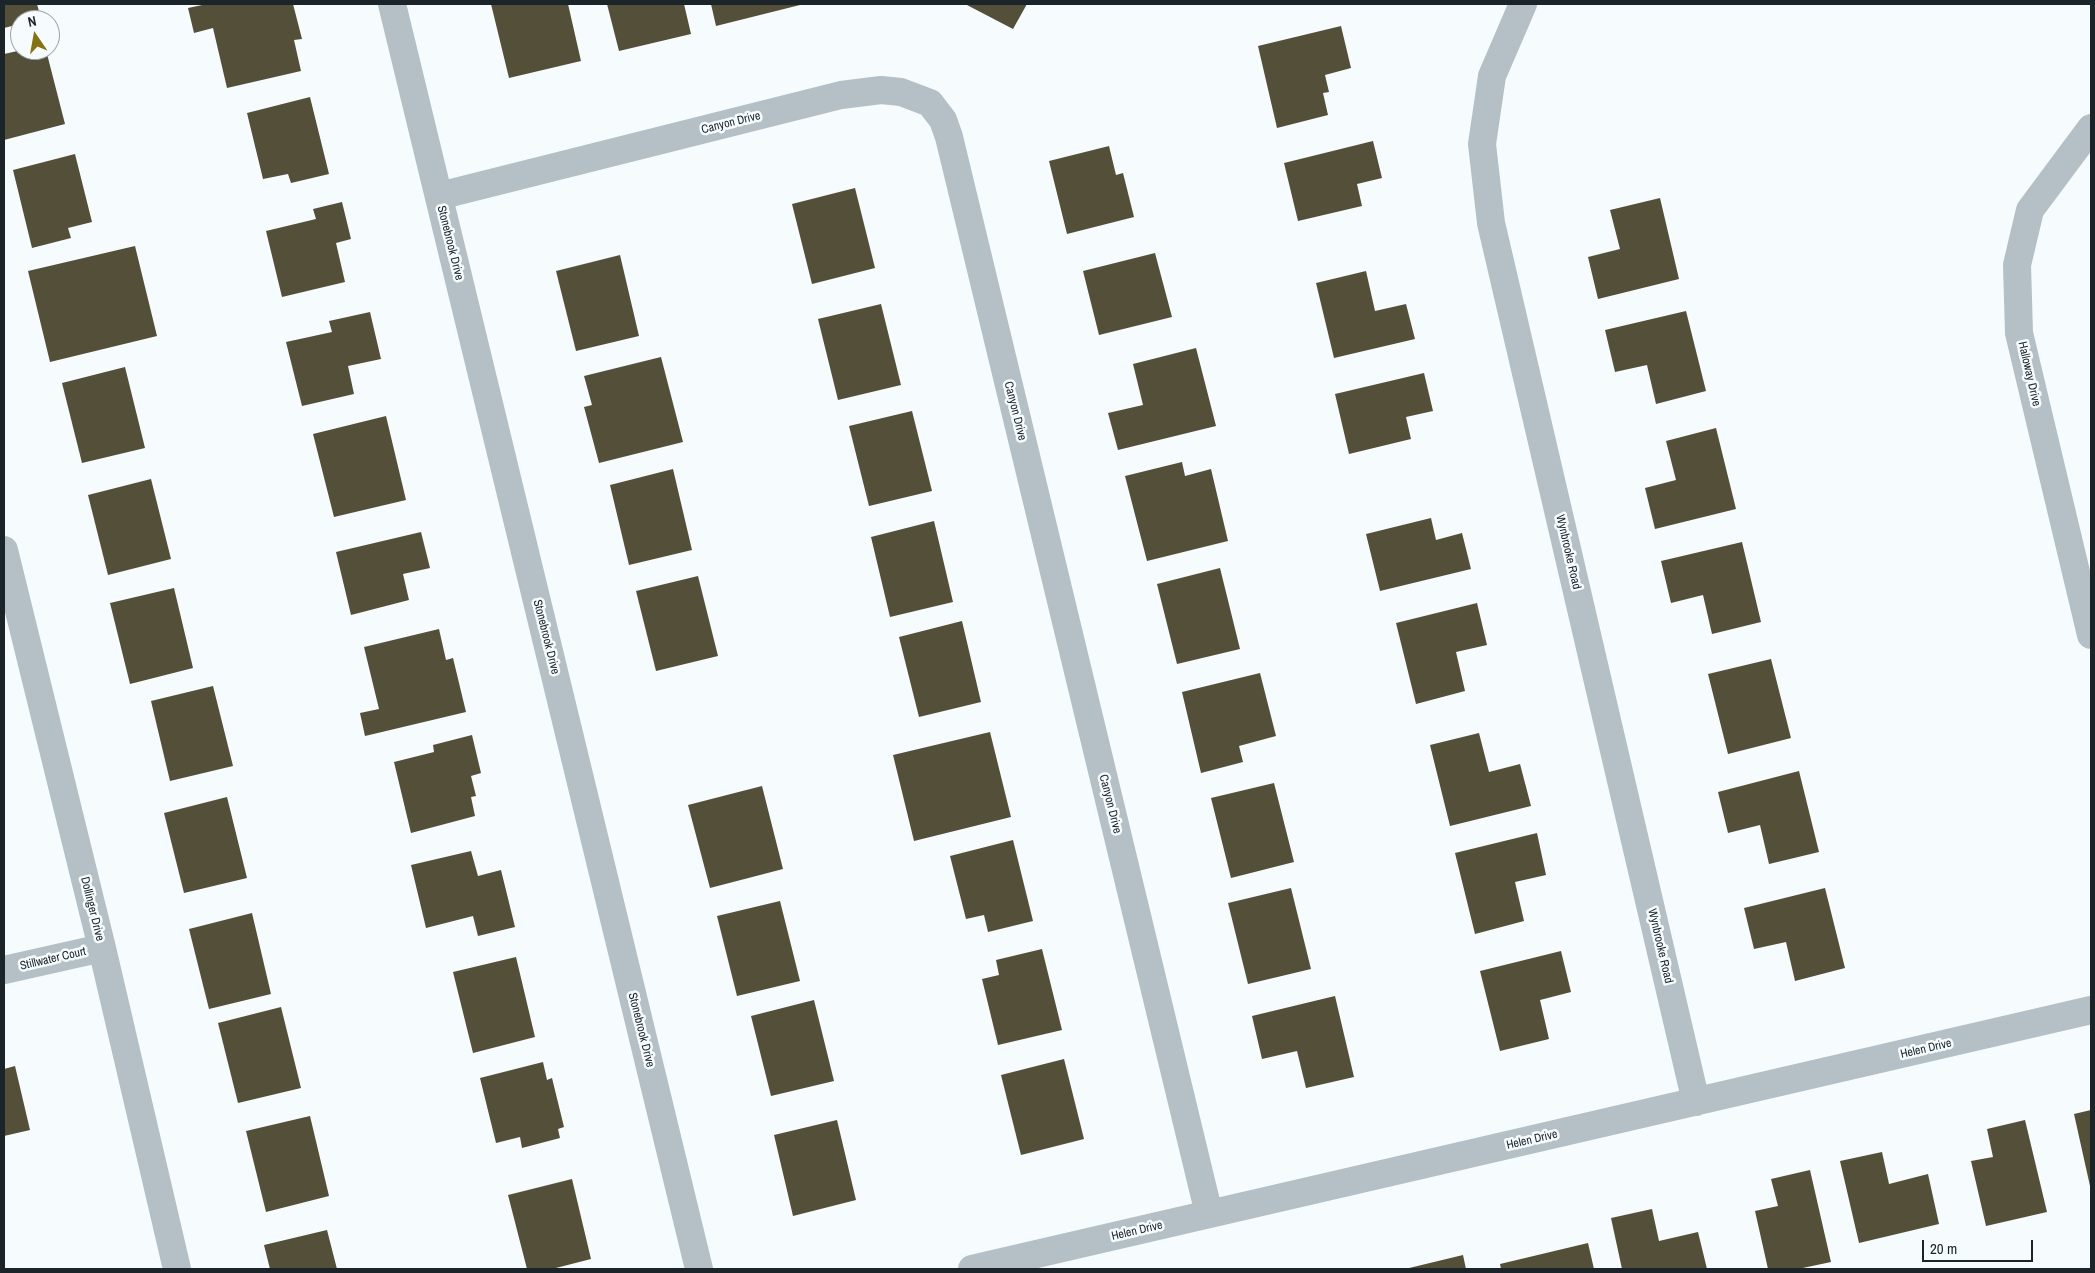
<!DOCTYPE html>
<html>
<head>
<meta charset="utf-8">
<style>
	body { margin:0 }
	#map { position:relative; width:2095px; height:1273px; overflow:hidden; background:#f6fbfe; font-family:"Archivo Narrow",sans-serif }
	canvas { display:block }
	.frame { position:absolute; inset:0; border:5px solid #1a2429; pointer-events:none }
	.north { position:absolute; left:10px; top:10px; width:50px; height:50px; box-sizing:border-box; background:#f6fbfe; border:1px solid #9ea5a9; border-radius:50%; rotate:348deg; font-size:14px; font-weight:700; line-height:20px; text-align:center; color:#1a2429 }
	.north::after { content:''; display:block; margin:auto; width:18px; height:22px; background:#847214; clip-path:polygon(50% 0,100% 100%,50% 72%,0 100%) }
	.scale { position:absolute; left:1922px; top:1240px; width:111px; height:22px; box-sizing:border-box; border:2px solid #1a2429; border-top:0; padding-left:6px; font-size:15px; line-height:18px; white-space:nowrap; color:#1a2429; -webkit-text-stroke:4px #f6fbfe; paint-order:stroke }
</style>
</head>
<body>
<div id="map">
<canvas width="2095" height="1273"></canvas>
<div class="frame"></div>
<div class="north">N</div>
<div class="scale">20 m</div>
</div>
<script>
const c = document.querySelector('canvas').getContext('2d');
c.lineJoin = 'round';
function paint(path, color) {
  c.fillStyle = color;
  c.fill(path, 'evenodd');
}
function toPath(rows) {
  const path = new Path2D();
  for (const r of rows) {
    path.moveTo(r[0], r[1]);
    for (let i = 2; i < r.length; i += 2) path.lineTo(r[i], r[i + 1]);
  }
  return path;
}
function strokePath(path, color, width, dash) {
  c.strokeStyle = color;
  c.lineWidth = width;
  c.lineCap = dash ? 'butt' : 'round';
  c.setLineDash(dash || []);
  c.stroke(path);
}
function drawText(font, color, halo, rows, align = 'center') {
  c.font = font + ' "Archivo Narrow",sans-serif';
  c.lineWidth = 5;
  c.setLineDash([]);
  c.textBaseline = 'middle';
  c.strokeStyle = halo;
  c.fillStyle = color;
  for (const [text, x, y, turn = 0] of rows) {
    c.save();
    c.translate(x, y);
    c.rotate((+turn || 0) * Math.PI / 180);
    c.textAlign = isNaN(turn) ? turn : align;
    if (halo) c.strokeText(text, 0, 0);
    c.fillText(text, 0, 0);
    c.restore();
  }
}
const building = toPath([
	[4,4,37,4,41,19,20,20,20,24,4,28],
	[207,4,293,4,302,39,294,40,301,71,227,88,213,28,194,33,188,8],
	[491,4,568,4,581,61,509,78],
	[607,4,684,4,691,34,619,51],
	[711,4,804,4,716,26],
	[965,4,1027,4,1013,29],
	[1341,26,1351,68,1325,75,1329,92,1323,93,1328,115,1277,128,1258,46],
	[22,50,46,50,65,124,4,140,4,54],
	[310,97,329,174,291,183,288,174,263,179,247,113],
	[1373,141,1382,178,1357,184,1362,206,1298,221,1284,163],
	[1109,146,1116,175,1123,173,1134,217,1067,234,1049,161],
	[75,154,92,222,68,228,71,238,32,248,13,170],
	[855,188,875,268,812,284,792,204],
	[1660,198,1679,279,1598,299,1588,257,1620,249,1610,210],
	[342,202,351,239,336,243,345,282,282,297,266,231,316,219,313,209],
	[135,246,157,336,50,362,28,271],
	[1155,253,1172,317,1099,335,1083,271],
	[620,255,639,336,576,351,556,271],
	[1366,271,1375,311,1406,304,1415,339,1334,358,1316,283],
	[881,304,901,385,838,400,818,319],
	[1686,311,1706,391,1656,404,1647,365,1615,372,1605,330],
	[370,312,381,359,348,366,354,394,302,406,286,342,332,332,329,321],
	[1196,348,1216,426,1118,450,1108,413,1143,405,1133,364],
	[661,357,683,442,599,463,584,407,592,405,584,376],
	[125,367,145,448,82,463,62,383],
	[1424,373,1433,411,1406,417,1411,439,1349,454,1335,394],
	[912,411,932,491,869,506,849,426],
	[386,416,406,500,334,517,313,434],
	[1716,428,1736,509,1655,529,1645,488,1676,480,1666,441],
	[1182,462,1185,476,1211,469,1228,541,1147,561,1125,476],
	[673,469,692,550,629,565,610,485],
	[151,479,171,559,108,575,88,495],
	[1431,518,1436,540,1462,533,1471,569,1380,591,1366,534],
	[934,521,953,602,890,617,871,537],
	[421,532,430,568,403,574,409,600,351,615,336,552],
	[1742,542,1761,622,1712,634,1703,595,1671,603,1661,561],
	[1220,568,1240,649,1177,664,1157,584],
	[698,576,718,656,656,671,636,591],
	[174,588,193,668,130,684,110,603],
	[1477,603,1487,645,1456,652,1465,691,1416,704,1396,623],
	[962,621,981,702,919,717,899,637],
	[439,629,446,660,453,658,466,712,365,736,360,713,379,709,364,647],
	[1771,659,1791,738,1728,754,1708,674],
	[1260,673,1276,736,1239,746,1243,762,1201,773,1182,692],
	[213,686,233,766,170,781,151,701],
	[990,732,1011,817,914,841,893,755],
	[1479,733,1489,772,1520,764,1531,806,1450,826,1430,745],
	[472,735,481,773,471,776,476,796,471,797,475,816,411,833,394,762,434,752,433,745],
	[1799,771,1819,852,1769,864,1760,825,1728,833,1718,792],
	[1274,783,1294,862,1231,878,1211,798],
	[762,786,783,869,710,888,688,805],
	[227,797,247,878,184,893,164,813],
	[1537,833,1546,875,1515,882,1524,921,1475,934,1455,853],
	[1013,840,1033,921,988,932,984,915,966,919,950,856],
	[471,851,478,876,501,870,515,927,478,936,473,916,426,928,411,865],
	[1291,888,1311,969,1248,984,1228,903],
	[1825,888,1845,968,1795,981,1786,942,1754,949,1744,908],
	[780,901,800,981,737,996,717,916],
	[252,913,271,994,209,1009,189,929],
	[1042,949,1062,1030,998,1045,982,979,999,975,996,960],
	[1561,951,1571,992,1540,1000,1549,1039,1500,1051,1480,971],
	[516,957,535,1037,473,1053,453,972],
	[1335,996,1354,1077,1306,1088,1297,1051,1262,1059,1252,1016],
	[814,1000,834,1081,771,1096,751,1016],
	[281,1007,301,1088,238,1103,218,1023],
	[1064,1059,1084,1139,1021,1155,1001,1075],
	[543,1062,547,1080,552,1078,564,1127,558,1129,560,1138,522,1148,520,1137,496,1143,480,1078],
	[15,1066,30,1130,4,1136,4,1069],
	[2091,1110,2091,1186,2090,1186,2074,1114],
	[310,1116,329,1196,266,1212,246,1131],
	[837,1120,856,1200,793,1216,774,1135],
	[2025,1120,2047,1212,1986,1226,1971,1161,1993,1157,1987,1129],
	[1882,1152,1889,1184,1928,1174,1939,1224,1859,1243,1840,1161],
	[1810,1170,1831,1262,1798,1269,1768,1269,1755,1211,1778,1206,1771,1179],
	[572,1179,591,1259,552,1269,527,1269,508,1195],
	[1652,1209,1659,1241,1698,1232,1707,1269,1622,1269,1611,1218],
	[327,1230,337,1269,270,1269,264,1245],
	[1588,1243,1594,1269,1501,1269,1500,1264],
	[1463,1255,1466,1269,1405,1269]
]);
const minor = toPath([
	[392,4,699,1269],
	[1523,4,1492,76,1482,144,1491,223,1696,1102],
	[2091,128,2030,210,2017,265,2019,333,2091,635],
	[439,196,841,95,881,90,901,92,930,103,943,120,949,137,1209,1214],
	[4,550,102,948,177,1269],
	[4,970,102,948],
	[972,1269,2091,1010]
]);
const streetNames = [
	["Canyon Drive",731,123,-14],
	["Stonebrook Drive",450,243,76],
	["Halloway Drive",2029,374,77],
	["Canyon Drive",1015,411,76],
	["Wynbrooke Road",1568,552,77],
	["Stonebrook Drive",546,637,76],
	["Canyon Drive",1110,804,76],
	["Dollinger Drive",92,909,76],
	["Wynbrooke Road",1660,946,77],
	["Stillwater Court",53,959,-13],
	["Stonebrook Drive",641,1030,76],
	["Helen Drive",1926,1049,-13],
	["Helen Drive",1532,1140,-13],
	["Helen Drive",1137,1231,-13]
];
paint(building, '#534f39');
strokePath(minor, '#b4c0c6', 28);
drawText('12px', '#1a2429', '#f6fbfe', streetNames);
</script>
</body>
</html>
